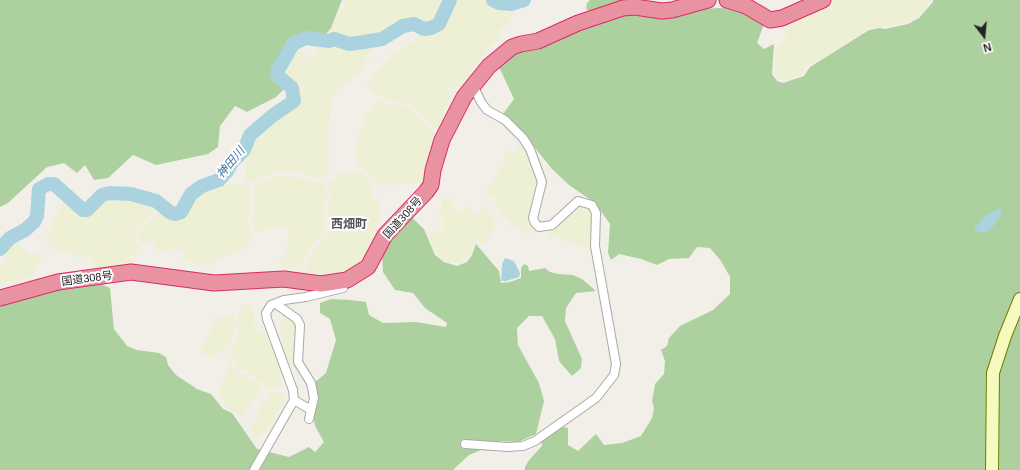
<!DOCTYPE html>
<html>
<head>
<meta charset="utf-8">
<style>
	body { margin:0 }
	#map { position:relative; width:1020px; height:470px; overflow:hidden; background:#f2efe9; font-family:Arial,sans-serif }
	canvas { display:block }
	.north { position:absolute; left:964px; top:16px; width:40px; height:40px; -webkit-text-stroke:3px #fff; paint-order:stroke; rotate:164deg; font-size:11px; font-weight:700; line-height:16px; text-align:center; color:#222 }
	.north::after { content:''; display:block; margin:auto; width:14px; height:18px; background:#222; clip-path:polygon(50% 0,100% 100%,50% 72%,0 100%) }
</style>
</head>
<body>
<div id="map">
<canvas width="1020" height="470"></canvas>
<div class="north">N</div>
</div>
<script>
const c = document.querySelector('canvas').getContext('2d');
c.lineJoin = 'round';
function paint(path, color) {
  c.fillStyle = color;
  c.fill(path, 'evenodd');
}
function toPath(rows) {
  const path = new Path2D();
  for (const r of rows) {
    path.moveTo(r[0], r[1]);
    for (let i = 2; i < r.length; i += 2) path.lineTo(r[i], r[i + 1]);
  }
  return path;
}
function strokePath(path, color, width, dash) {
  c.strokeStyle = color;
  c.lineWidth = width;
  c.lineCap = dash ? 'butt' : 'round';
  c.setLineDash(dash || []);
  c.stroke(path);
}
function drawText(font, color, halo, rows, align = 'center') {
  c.font = font + ' Arial,"Noto Sans JP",sans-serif';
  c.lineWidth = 4;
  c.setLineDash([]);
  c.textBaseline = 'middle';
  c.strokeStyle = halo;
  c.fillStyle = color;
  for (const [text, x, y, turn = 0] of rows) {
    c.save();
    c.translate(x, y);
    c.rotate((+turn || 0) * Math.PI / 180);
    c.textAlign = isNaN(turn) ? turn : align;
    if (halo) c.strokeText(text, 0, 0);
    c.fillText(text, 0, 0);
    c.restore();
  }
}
const farmland = toPath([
	[345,0,445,0,434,22,424,25,409,23,376,39,350,42,327,36,339,13,344,8],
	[452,0,489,0,499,9,513,10,511,19,498,32,500,40,493,44,472,69,466,89,449,87,449,102,445,109,443,120,445,122,441,131,431,125,412,104,395,102,373,93,367,87,375,73,393,53,412,42,422,31,438,27,446,17],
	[833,0,931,0,918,17,908,22,888,27,871,27,821,59,808,63,801,75,787,80,779,79,775,75,774,72,777,46,779,42,783,41,786,37,784,23],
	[313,42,335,42,359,48,375,43,373,51,367,58,359,74,336,91,332,97,329,121,328,170,330,175,320,178,298,172,272,172,257,182,245,182,247,157,253,136,270,120,294,104,297,96,293,85,280,74,281,68,289,54,295,49,311,58,317,52],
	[378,99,390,105,409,106,436,133,438,136,426,180,421,184,398,183,386,186,373,180,368,173,355,164,357,135,361,131,366,115,376,104],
	[521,143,528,152,538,178,530,218,533,225,529,233,513,226,503,217,493,197,486,194,503,164,506,150,515,152],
	[355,170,368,176,372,195,377,200,381,212,373,232,376,247,360,268,331,280,302,274,307,270,305,264,329,229,329,214,326,211,331,195,327,182,332,180,338,173,348,174],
	[274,175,279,177,300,177,304,180,324,183,327,193,327,197,322,209,325,216,326,226,321,236,312,246,301,265,289,269,277,267,286,249,289,238,288,230,277,227,256,232,251,224,254,197,253,186,268,180],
	[232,184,249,186,250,207,248,224,252,236,248,245,242,250,225,256,212,264,202,265,180,259,185,252,177,249,156,251,156,246,151,240,141,247,138,237,140,228,157,213,157,207,159,207,166,214,176,216,182,215,189,200,197,192,207,186],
	[108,196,128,197,148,205,95,248,91,258,78,257,69,252,63,253,50,246,47,241,48,234,62,203,64,200,82,215,97,206,101,200],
	[452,197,455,214,471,204,471,213,477,215,484,204,496,222,494,231,482,245,477,240,470,256,465,261,458,264,445,261,437,255,428,233,442,231,445,221,438,217,442,208,441,199],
	[150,205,155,211,138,227,136,233,136,243,139,250,131,257,134,266,92,268,92,258,95,250],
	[581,205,586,206,592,211,594,256,584,248,557,237,549,237,550,231,577,206],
	[14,239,31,255,40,254,41,257,31,277,15,284,0,280,0,268,5,258,5,251],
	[243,304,253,305,255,329,262,334,268,334,281,367,279,372,282,384,279,388,268,389,250,373,245,370,239,370,233,360,230,349,235,342,239,332,238,317],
	[283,312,297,323,297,369,295,370,283,353,280,324],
	[231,314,236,320,236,328,227,350,214,354,212,360,206,356,202,354,201,349,215,324,215,316,222,317],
	[230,362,238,373,243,374,261,386,243,418,225,404,219,394],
	[269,392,287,394,285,401,270,426,255,439,248,427,253,424,261,406]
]);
const forest = toPath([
	[0,0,342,0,331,28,324,37,303,33,293,39,275,69,276,77,282,83,283,90,276,97,247,112,235,106,220,126,218,147,208,154,156,165,133,155,108,178,94,180,85,165,77,173,64,163,47,167,8,203,0,207],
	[590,0,622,0,591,12,586,9,587,3],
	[933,0,1020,0,1020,470,525,470,525,467,529,460,542,446,541,439,559,426,568,428,568,445,578,451,596,434,604,445,622,443,641,436,652,418,654,408,652,401,655,384,664,374,665,361,661,350,667,346,669,338,680,326,713,310,730,294,730,277,721,261,710,248,697,247,689,258,669,259,657,265,641,259,619,254,611,260,608,253,610,224,595,203,569,185,552,169,514,122,503,114,514,99,497,63,505,56,623,13,738,7,764,24,757,43,764,49,774,44,772,74,777,81,783,83,804,76,810,67,869,30,880,28,885,29,908,24,919,18,933,2],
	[409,215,424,229,435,255,444,262,457,266,467,262,472,255,476,244,499,271,501,283,510,282,521,278,521,268,524,264,528,266,529,271,545,268,550,272,558,274,573,275,582,279,596,291,576,293,566,308,565,321,582,359,581,368,572,376,559,361,555,339,542,316,529,316,517,328,518,345,539,383,544,401,536,434,518,442,502,441,469,455,453,470,0,470,0,306,61,286,97,282,110,288,114,329,127,346,137,350,159,353,166,357,168,365,176,375,197,389,211,394,223,409,232,413,257,449,289,457,309,447,315,452,324,442,315,426,313,414,318,401,315,382,326,373,336,340,330,319,320,313,320,303,331,299,351,300,366,302,369,315,383,323,416,322,446,327,447,323,425,308,413,293,395,290,383,272,382,252,388,239]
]);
const water = toPath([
	[999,209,1001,209,1001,215,991,229,985,233,974,231,976,227,984,217],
	[505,258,514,261,520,273,519,277,506,281,501,281,502,264]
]);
const river = toPath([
	[493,0,499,3,511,4,524,0],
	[0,249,10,238,25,230,34,222,37,216,39,189,48,184,54,184,83,210,87,210,102,195,110,193,131,194,156,201,171,213,175,214,181,212,191,194,202,186,219,180,227,171,232,162,244,150,250,135,272,116,294,101,292,88,277,75,278,70,293,44,306,38,329,41,334,39,349,44,364,42,382,39,403,26,414,24,424,29,431,28,439,24,450,0]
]);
const street = toPath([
	[276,304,297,319,300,325,298,362,311,383,314,398,309,419],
	[294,400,311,410],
	[465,444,508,447,523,446,535,441,596,398,614,375,616,364,595,246,596,213,592,205,578,201,552,225,539,227,535,223,533,218,542,182,530,149,523,138,505,120,487,110,481,102,473,85],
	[254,470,294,400,293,390,267,319,266,313,271,305,284,300,306,297,343,288]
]);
const secondary = toPath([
	[992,470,993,373,1005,336,1020,299]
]);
const highway = toPath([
	[727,0,746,6,770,20,782,18,823,0],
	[0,298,58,282,131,272,214,283,284,279,321,284,347,280,368,267,385,235,426,192,431,185,433,170,442,140,464,97,489,66,512,47,521,44,538,41,578,23,623,8,635,7,662,11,672,10,708,0]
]);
const streetNames = [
	["国道308号",403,218,-48],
	["国道308号",87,279,-7]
];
const waterNames = [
	["神田川",231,163,-50]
];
const neighbourhoodNames = [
	["西畑町",349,225]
];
paint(farmland, '#eef0d5');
paint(forest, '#add19e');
paint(water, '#aad3df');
strokePath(river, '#aad3df', 14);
strokePath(street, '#a9a9a9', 10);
strokePath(secondary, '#707d05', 14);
strokePath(highway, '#dc2a67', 17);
strokePath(street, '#fff', 8);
strokePath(secondary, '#f7fabf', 12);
strokePath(highway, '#e892a2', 15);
drawText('11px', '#222', '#fff', streetNames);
drawText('italic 12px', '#4a7aab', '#fff', waterNames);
drawText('bold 12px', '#555', '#fff', neighbourhoodNames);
</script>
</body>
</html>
